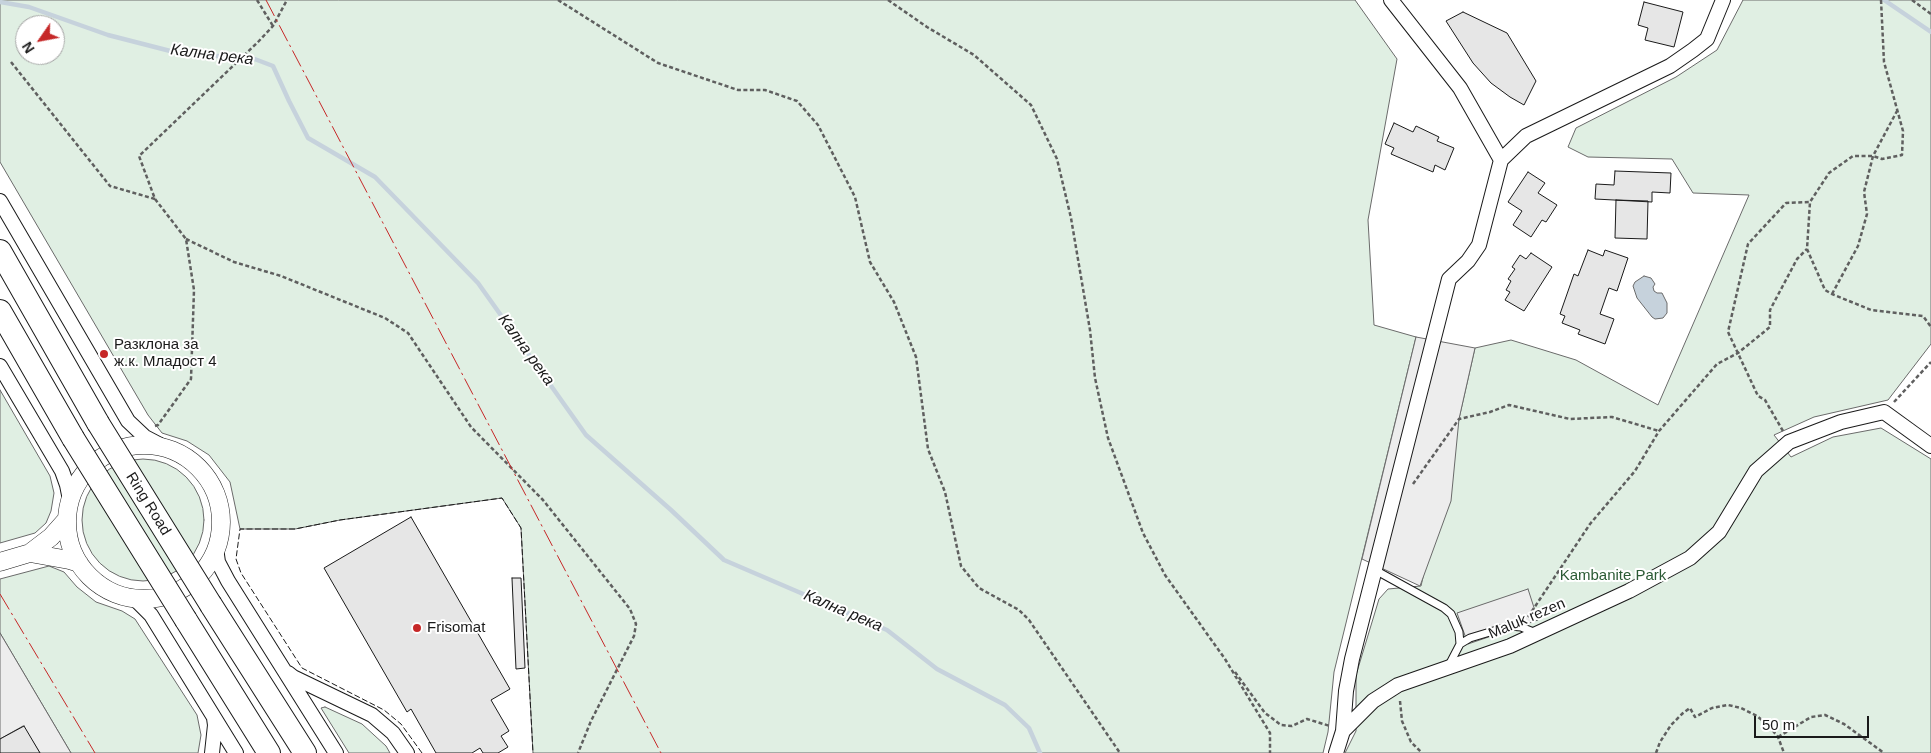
<!DOCTYPE html>
<html>
<head>
<meta charset="utf-8">
<style>
	body { margin:0 }
	#map { position:relative; width:1931px; height:753px; overflow:hidden; background:#fff; font-family:Helvetica,sans-serif }
	canvas { display:block }
	.north { position:absolute; left:15px; top:15px; width:50px; height:50px; box-sizing:border-box; background:#fff; border:1px solid #a3a3a3; border-radius:50%; rotate:237deg; font-size:14px; font-weight:700; line-height:20px; text-align:center; color:#1a1a1a }
	.north::after { content:''; display:block; margin:auto; width:18px; height:22px; background:#c62828; clip-path:polygon(50% 0,100% 100%,50% 72%,0 100%) }
	.scale { position:absolute; left:1754px; top:716px; width:115px; height:22px; box-sizing:border-box; border:2px solid #1a1a1a; border-top:0; padding-left:6px; font-size:15px; line-height:18px; white-space:nowrap; color:#1a1a1a; -webkit-text-stroke:4px #fff; paint-order:stroke }
</style>
</head>
<body>
<div id="map">
<canvas width="1931" height="753"></canvas>
<div class="north">N</div>
<div class="scale">50 m</div>
</div>
<script>
const c = document.querySelector('canvas').getContext('2d');
c.lineJoin = 'round';
function paint(path, color) {
  c.fillStyle = color;
  c.fill(path, 'evenodd');
}
function toPath(rows) {
  const path = new Path2D();
  for (const r of rows) {
    if (r.length === 3) {
      path.moveTo(r[0] + r[2], r[1]);
      path.arc(r[0], r[1], r[2], 0, 2 * Math.PI);
      continue;
    }
    path.moveTo(r[0], r[1]);
    for (let i = 2; i < r.length; i += 2) path.lineTo(r[i], r[i + 1]);
  }
  return path;
}
function strokePath(path, color, width, dash) {
  c.strokeStyle = color;
  c.lineWidth = width;
  c.lineCap = dash ? 'butt' : 'round';
  c.setLineDash(dash || []);
  c.stroke(path);
}
function drawText(font, color, halo, rows, align = 'center') {
  c.font = font + ' Helvetica,sans-serif';
  c.lineWidth = 4;
  c.setLineDash([]);
  c.textBaseline = 'middle';
  c.strokeStyle = halo;
  c.fillStyle = color;
  for (const [text, x, y, turn = 0] of rows) {
    c.save();
    c.translate(x, y);
    c.rotate((+turn || 0) * Math.PI / 180);
    c.textAlign = isNaN(turn) ? turn : align;
    if (halo) c.strokeText(text, 0, 0);
    c.fillText(text, 0, 0);
    c.restore();
  }
}
const green = toPath([
	[0,0,1355,0,1397,59,1368,220,1374,325,1416,337,1334,672,1328,732,1323,753,533,753,521,528,502,498,340,520,295,529,240,529,230,482,209,455,187,441,162,433,148,415,0,162,0,0],
	[25,25,55,25,55,55,25,55,25,25],
	[1743,0,1931,0,1931,344,1888,400,1814,417,1774,435,1791,457,1833,437,1881,428,1931,459,1931,753,1345,753,1356,731,1356,675,1379,599,1388,589,1421,586,1475,348,1511,340,1576,360,1658,405,1749,195,1693,193,1672,159,1588,157,1568,147,1576,128,1676,77,1717,50,1743,0],
	[0,390,50,476,54,493,51,511,46,523,35,533,0,543,0,390],
	[143,520,61],
	[49,566,64,572,77,587,96,602,122,611,135,619,197,715,201,735,198,753,71,753,0,633,0,579,49,566],
	[325,707,362,724,386,746,390,753,349,753,321,708,325,707]
]);
const parking = toPath([
	[1416,337,1475,348,1459,419,1451,501,1420,586,1362,559,1416,337],
	[1528,589,1538,620,1468,644,1457,613,1528,589],
	[0,633,71,753,40,753,23,726,0,739,0,633]
]);
const water = toPath([
	[1644,276,1651,278,1655,284,1653,287,1654,291,1657,293,1662,293,1667,303,1667,313,1663,318,1655,319,1652,317,1637,298,1633,286,1635,282,1644,276]
]);
const stream = toPath([
	[1884,0,1931,32],
	[0,2,29,7,108,35,182,54,252,58,273,66,289,101,308,138,375,177,478,283,586,435,671,510,724,560,887,630,937,669,1005,705,1029,728,1040,753]
]);
const building = toPath([
	[1644,2,1683,12,1674,47,1645,40,1648,28,1638,25,1644,2],
	[1463,12,1507,33,1536,81,1524,105,1510,97,1491,83,1473,63,1446,21,1463,12],
	[1394,123,1413,132,1416,126,1439,137,1437,141,1454,148,1445,170,1435,165,1433,172,1391,154,1394,148,1385,144,1394,123],
	[1615,171,1671,173,1670,193,1652,192,1652,202,1595,199,1596,184,1614,185,1615,171],
	[1528,172,1545,183,1538,193,1557,205,1546,222,1542,220,1531,237,1513,225,1522,211,1508,202,1528,172],
	[1616,200,1648,201,1647,239,1615,238,1616,200],
	[1588,250,1603,256,1605,250,1628,258,1617,291,1609,288,1600,314,1614,319,1605,344,1578,334,1580,330,1562,323,1565,316,1560,314,1574,274,1578,276,1588,250],
	[1531,253,1552,267,1524,311,1505,300,1510,292,1506,290,1511,281,1508,279,1515,269,1512,267,1520,255,1526,259,1531,253],
	[411,517,510,689,491,700,509,731,501,736,508,747,498,753,483,753,480,748,472,753,436,753,411,709,407,712,324,568,411,517],
	[512,578,521,578,525,668,516,669,512,578],
	[24,726,40,753,0,753,0,739,24,726]
]);
const path = toPath([
	[257,0,273,26],
	[558,0,658,63,738,90,765,90,797,101,818,125,855,197,870,262,894,302,916,357,928,449,945,492,961,566,979,588,1019,610,1029,620,1120,753],
	[888,0,927,27,974,55,1031,105,1057,159,1071,218,1090,330,1095,378,1108,438,1143,533,1165,575,1225,659,1270,733,1270,753],
	[1881,0,1884,62,1903,131,1902,155,1882,159,1873,156,1853,156,1829,173,1810,202,1807,249,1825,290,1832,294,1871,310,1923,316,1931,327],
	[1912,0,1931,14],
	[11,62,110,186,155,199],
	[186,239,234,262,281,276,385,318,408,333,471,427,543,500,630,609,636,624,634,636,591,721,578,753],
	[1832,294,1858,246,1867,214,1864,192,1873,156,1897,111],
	[1894,402,1931,362],
	[155,426,158,425,191,379,194,290,186,239,155,199,139,156,258,42,273,26,287,0],
	[1783,431,1765,400,1758,396,1728,332,1748,244,1786,203,1810,202],
	[1413,484,1459,419,1490,412,1509,405,1570,419,1612,417,1659,431],
	[1528,617,1590,524,1635,471,1659,431,1717,364,1738,353,1770,327,1770,310,1797,259,1807,249],
	[1235,672,1265,713,1281,725,1292,726,1307,719,1330,726],
	[1400,701,1402,721,1411,742,1422,753],
	[1778,737,1811,717,1825,715,1844,724,1884,753],
	[1656,753,1660,742,1671,725,1683,713,1690,708,1695,717,1712,708,1728,705,1741,708,1757,716,1769,726,1778,737,1784,753]
]);
const service = toPath([
	[1375,570,1444,608,1451,614,1459,632,1460,644],
	[1448,667,1460,644,1470,638,1510,626,1521,627,1536,633]
]);
const minor = toPath([
	[1391,0,1460,88,1501,160],
	[0,201,128,421,145,437,166,448],
	[0,366,62,471,67,485,70,500],
	[216,548,218,562,228,581,336,753],
	[134,598,151,615,236,753],
	[288,673,293,677,372,715,393,733,407,753],
	[1343,731,1373,701,1398,685,1510,646,1629,591,1690,558,1719,532,1756,471,1789,442,1841,422,1884,412,1931,446],
	[212,753,215,725,214,718],
	[1336,753,1343,731,1346,691,1352,659,1449,279,1468,261,1479,245,1501,160,1526,136,1670,66,1693,50,1707,39,1723,0]
]);
const tertiary = toPath([
	[144,522,77],
	[30,553,69,560,79,563],
	[0,562,30,553,51,537,67,519]
]);
const trunk = toPath([
	[0,251,98,423],
	[0,311,73,438],
	[211,605,305,753],
	[186,620,269,753]
]);
const trunkBridge = toPath([
	[98,423,211,605],
	[73,438,186,620]
]);
const fence = toPath([
	[422,753,401,724,384,710,302,668,241,573,236,559,240,529,295,529,340,520,502,498,521,528,533,753]
]);
const power = toPath([
	[266,0,661,753],
	[0,594,95,753]
]);
const markers = [
	[104,354,5,"#c62828"],
	[417,628,5,"#c62828"]
];
const poiNames = [
	["Разклона за",114,345],
	["ж.к. Младост 4",114,362],
	["Frisomat",427,628]
];
const streetNames = [
	["Ring Road",148,504,58],
	["Maluk rezen",1527,619,-23]
];
const parkNames = [
	["Kambanite Park",1613,576]
];
const waterNames = [
	["Кална река",212,55,7],
	["Кална река",526,350,54],
	["Кална река",843,611,23]
];
paint(green, '#e0efe3');
strokePath(green, '#6a6a6a', 1);
paint(parking, '#ededed');
strokePath(parking, '#6a6a6a', 1);
paint(water, '#c6d2dc');
strokePath(water, '#6a6a6a', 1);
strokePath(stream, '#c6d2dc', 4.5);
paint(building, '#e6e6e6');
strokePath(building, '#1a1a1a', 1);
strokePath(service, '#1a1a1a', 9);
strokePath(minor, '#1a1a1a', 16);
strokePath(tertiary, '#1a1a1a', 19);
strokePath(trunk, '#1a1a1a', 24);
strokePath(path, '#5f5f5f', 2.5, [4, 2.5]);
strokePath(service, '#fff', 7);
strokePath(minor, '#fff', 14);
strokePath(tertiary, '#fff', 18);
strokePath(trunk, '#fff', 22);
strokePath(trunkBridge, '#1a1a1a', 24, []);
strokePath(trunkBridge, '#fff', 22);
strokePath(fence, '#1a1a1a', 1, [6, 2.5]);
strokePath(power, '#c62828', 1, [18, 4, 2.5, 4]);
for (const [x, y, r, color] of markers) {
  const dot = new Path2D();
  dot.arc(x, y, r, 0, 2 * Math.PI);
  c.fillStyle = color;
  c.fill(dot);
  strokePath(dot, '#fff', 2);
}
drawText('15px', '#1a1a1a', '#fff', poiNames, 'left');
drawText('15px', '#1a1a1a', '#fff', streetNames);
drawText('15px', '#2b5a34', '#fff', parkNames);
drawText('italic 16px', '#1a1a1a', '#fff', waterNames);
</script>
</body>
</html>
